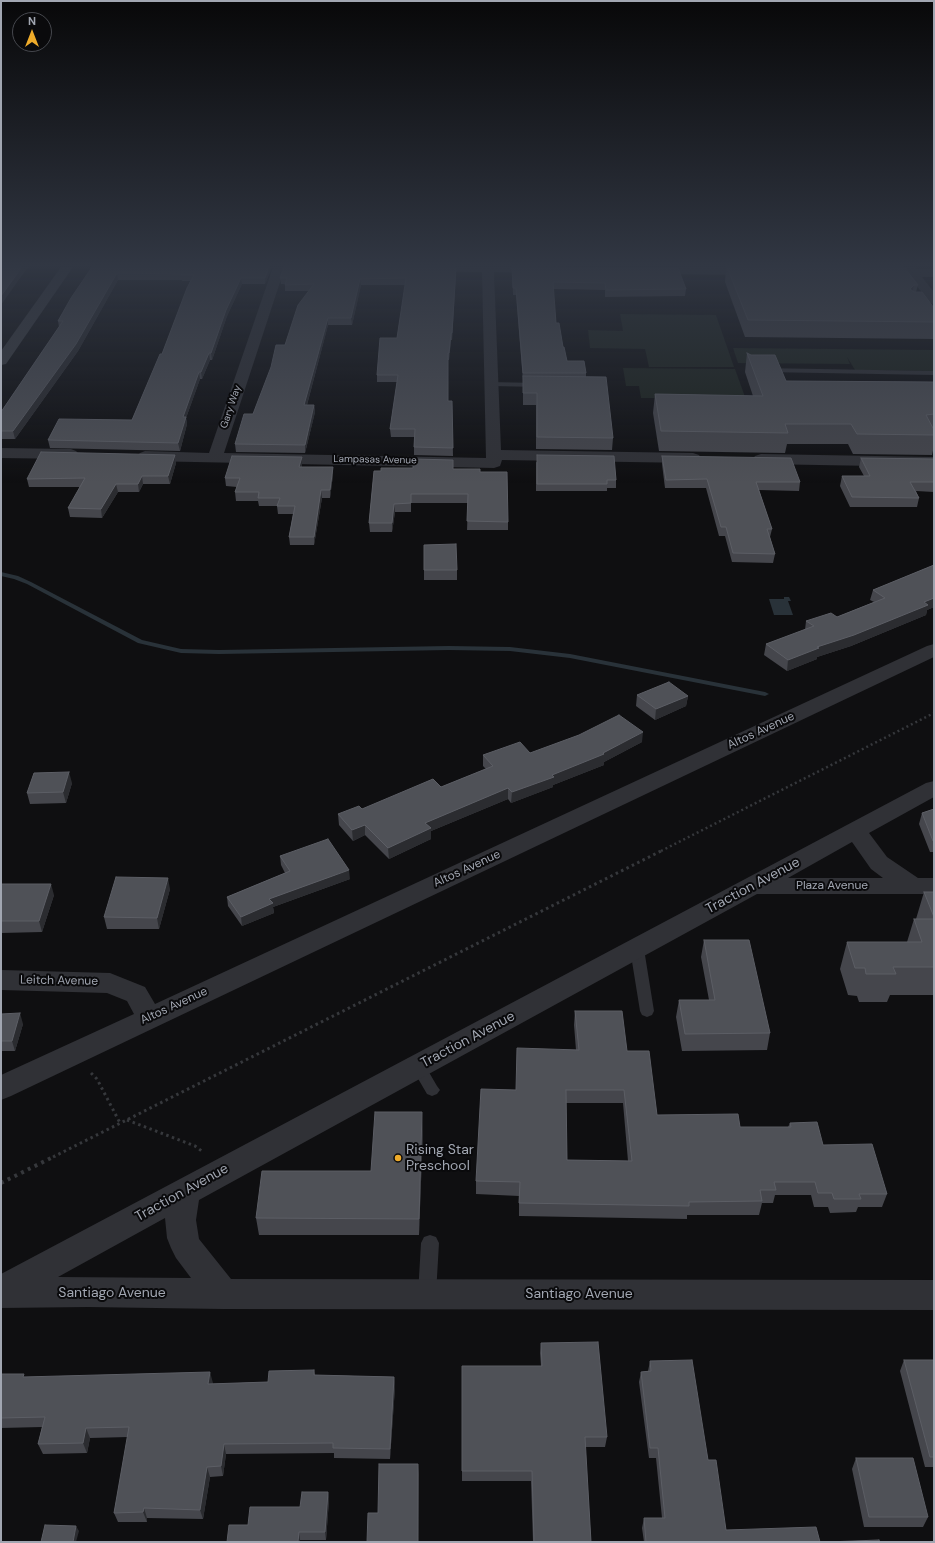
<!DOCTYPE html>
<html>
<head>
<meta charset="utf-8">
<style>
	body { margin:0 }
	#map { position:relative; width:935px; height:1543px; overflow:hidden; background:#0f0f11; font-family:"DM Sans",sans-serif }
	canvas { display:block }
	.frame { position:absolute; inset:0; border:2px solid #a1a6b1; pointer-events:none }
	.north { position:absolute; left:12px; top:12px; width:40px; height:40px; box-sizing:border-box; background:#0a0a0c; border:1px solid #46484e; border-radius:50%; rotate:0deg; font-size:11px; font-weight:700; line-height:16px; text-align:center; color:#a1a6b1 }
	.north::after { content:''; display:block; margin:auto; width:14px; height:18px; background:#eeab2a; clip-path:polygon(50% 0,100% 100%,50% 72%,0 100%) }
</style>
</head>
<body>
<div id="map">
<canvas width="935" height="1543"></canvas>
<div class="frame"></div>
<div class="north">N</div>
</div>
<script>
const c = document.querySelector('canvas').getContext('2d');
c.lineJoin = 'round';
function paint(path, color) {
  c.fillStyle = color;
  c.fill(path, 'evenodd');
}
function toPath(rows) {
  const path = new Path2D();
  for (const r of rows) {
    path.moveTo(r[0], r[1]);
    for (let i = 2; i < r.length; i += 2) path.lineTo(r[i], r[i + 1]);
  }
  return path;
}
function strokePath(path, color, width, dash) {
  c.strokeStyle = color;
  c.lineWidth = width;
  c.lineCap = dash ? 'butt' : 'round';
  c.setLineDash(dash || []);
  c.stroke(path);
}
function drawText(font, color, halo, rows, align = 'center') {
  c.font = font + ' "DM Sans",sans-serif';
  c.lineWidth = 4;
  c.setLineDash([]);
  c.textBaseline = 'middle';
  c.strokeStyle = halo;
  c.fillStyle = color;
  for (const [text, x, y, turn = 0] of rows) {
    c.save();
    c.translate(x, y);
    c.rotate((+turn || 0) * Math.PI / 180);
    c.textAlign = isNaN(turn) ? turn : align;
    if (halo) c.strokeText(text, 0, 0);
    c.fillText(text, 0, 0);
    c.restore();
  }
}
const green = toPath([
	[620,314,716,315,734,367,649,367,645,349,590,348,588,330,623,331],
	[733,348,934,350,934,371,855,370,847,357,850,364,738,363],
	[623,368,735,369,749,408,666,398,641,398,639,386,626,386]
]);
const water = toPath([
	[784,597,789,597,791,601,788,601,793,615,774,615,769,599,784,599]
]);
const stream = toPath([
	[1,572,18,576,31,582,142,640,181,649,219,650,449,646,510,647,570,654,765,692,769,694,765,696,570,658,510,651,449,650,219,654,181,653,138,643,27,584,14,579,1,576,1,572]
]);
const pathFar2 = toPath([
	[661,851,934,713]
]);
const pathFar1 = toPath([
	[91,1073,97,1079,120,1123],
	[127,1120,195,1146,203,1152],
	[53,1157,663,850]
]);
const path = toPath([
	[1,1183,55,1156]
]);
const lane = toPath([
	[762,368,934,371,934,375,765,372,762,372,762,368],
	[489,382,539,383,543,385,539,387,492,386,488,384,489,382],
	[637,944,642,945,644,949,654,1011,652,1015,647,1017,642,1015,640,1011,630,949,632,945,637,944],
	[418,1060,423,1062,437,1086,440,1090,437,1094,432,1096,427,1094,413,1070,410,1066,413,1062,418,1060],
	[430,1235,436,1237,439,1243,436,1294,433,1300,427,1302,421,1300,418,1294,421,1243,424,1237,430,1235]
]);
const street = toPath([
	[273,267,285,267,224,453,486,458,482,272,386,271,382,269,380,267,547,267,549,269,547,271,543,273,494,272,501,450,693,453,699,455,701,458,699,461,693,463,502,460,500,466,494,468,145,461,140,459,137,456,140,453,145,451,209,453,273,267],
	[647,267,755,267,759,269,761,271,759,273,755,275,649,274,645,272,643,270,647,267],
	[903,267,915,267,917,269,934,269,934,277,922,277,934,292,934,304,930,303,910,277,879,277,875,276,873,273,875,270,879,269,905,269,903,267],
	[1,448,71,449,76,451,79,454,76,457,71,459,1,458,1,448],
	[761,454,934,457,934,467,761,464,755,462,753,459,755,456,761,454],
	[934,644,934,657,11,1096,1,1100,1,1075,134,1014,127,1001,107,993,1,990,1,970,110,973,145,987,155,1004,927,646,934,644],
	[934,781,934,797,869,833,887,857,918,878,934,878,934,894,757,894,199,1200,196,1220,199,1239,231,1279,934,1280,934,1310,223,1309,88,1307,1,1308,1,1274,926,783,934,781],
	[852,842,871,869,883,878,788,878,852,842],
	[165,1218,167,1238,171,1248,176,1258,191,1278,58,1277,165,1218]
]);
const secondary = toPath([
	[61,267,73,267,6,364,1,365,1,351,61,267]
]);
const wall = toPath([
	[92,267,272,267,265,284,242,284,227,316,212,360,210,360,202,379,200,379,186,418,187,424,180,451,50,448,48,440,132,420,162,354,190,281,182,281,182,280,118,280,78,351,15,439,1,439,1,412,59,327,58,321],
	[512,267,686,289,685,296,605,297,605,290,553,289,556,323,567,361,586,373,586,377,613,438,612,450,536,449,536,405,523,405,523,381,516,295,513,295],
	[726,267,904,267,918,285,916,292,934,308,934,339,745,337,725,282],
	[456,273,452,340,451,340,449,360,448,360,448,401,452,401,453,456,414,455,414,437,391,437,390,429,397,382,377,382,377,375,397,338,405,285,361,285,352,325,328,325,307,405,314,405,315,412,305,453,236,452,235,444,253,414,285,345,309,291,285,291,285,284,281,284,280,278],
	[747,353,786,381,934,382,934,446,932,455,853,454,848,444,787,444,785,453,659,451,653,413,655,394,753,396,745,372],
	[175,455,176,463,170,484,143,484,139,492,118,492,102,518,70,517,68,508,81,487,29,487,27,479],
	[662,456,800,482,799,491,759,490,772,529,770,537,775,554,773,563,732,562,725,536,719,536,706,488,665,488,662,464],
	[302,457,302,467,333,467,333,475,330,498,322,498,314,545,290,545,289,537,293,514,278,514,277,506,259,506,258,501,236,501,235,492,237,487,226,486,225,478],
	[861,458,934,459,934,492,916,491,919,498,917,507,850,507,840,486,842,476,864,476,859,467],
	[536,462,616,480,616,488,607,488,607,491,536,491],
	[453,469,480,472,508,522,508,530,467,530,468,503,411,503,411,512,395,512,392,532,370,532,369,523,374,471],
	[934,565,934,607,927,610,926,615,851,646,817,657,817,659,787,671,764,655,766,644,805,630,806,621,837,617,874,602,870,600,873,590],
	[424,570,457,570,457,580,424,580],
	[637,695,688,696,686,706,655,720,636,706],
	[642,742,604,762,604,765,553,785,553,787,511,803,508,799,431,831,431,839,389,859,365,835,353,841,339,825,338,814,362,809,441,787,486,769,483,766,483,755,530,753],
	[72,783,66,803,30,804,27,793],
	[934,809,934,852,930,852,919,824,922,813],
	[280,856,350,879,273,907,274,913,242,926,228,906,227,897,285,873,281,865],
	[1,884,54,895,42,932,1,933],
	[170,889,159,929,107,929,104,917],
	[924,892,934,892,934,995,890,995,887,1002,859,1002,857,996,848,995,840,969,847,942,907,942,914,919,916,919],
	[704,940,770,1033,767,1050,682,1051,676,1017,679,1000,709,1000,701,957],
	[575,1011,627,1051,657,1115,740,1127,788,1127,790,1123,823,1145,887,1194,882,1207,858,1207,856,1212,830,1213,828,1207,814,1207,811,1195,775,1195,773,1203,762,1203,759,1215,687,1215,687,1219,519,1216,519,1196,476,1194,476,1181,516,1090,576,1050,574,1025],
	[566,1103,623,1103,628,1161,567,1160],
	[1,1014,23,1024,15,1051,1,1051],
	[423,1129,419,1235,259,1235,256,1218,371,1171],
	[541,1343,607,1437,605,1447,585,1447,591,1542,533,1542,531,1481,462,1481,462,1366,541,1366,540,1353],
	[904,1360,934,1360,934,1467,925,1467,900,1371],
	[650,1361,708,1460,726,1530,820,1542,644,1542,642,1528,644,1518,662,1518,656,1458,649,1458,639,1382,641,1372,648,1371],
	[314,1370,315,1375,394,1377,395,1387,390,1459,334,1458,334,1453,226,1454,223,1476,210,1477,203,1519,147,1518,147,1522,118,1522,114,1513,128,1437,90,1438,87,1453,43,1454,38,1444,42,1427,1,1428,1,1374,26,1377,213,1383,212,1384,268,1382],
	[856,1458,928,1517,923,1527,864,1527,852,1469],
	[328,1492,329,1500,326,1540,300,1540,248,1525,300,1507]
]);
const shadedWall = toPath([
	[22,267,28,267,1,305,1,296],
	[269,267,272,267,265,284,265,278],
	[456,267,456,273,452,340,452,333],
	[117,273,118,280,78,351,15,439,13,431],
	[241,278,242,284,227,316,212,360,211,353,226,310],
	[360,279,361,285,352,325,351,318],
	[914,285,910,302,910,289],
	[328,318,328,325,305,412,304,405],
	[451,333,451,340,449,360,449,353],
	[209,353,210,360,202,379,201,372],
	[199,372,200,379,186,418,187,424,180,451,178,443,183,417],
	[314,405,315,412,305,453,305,445],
	[175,455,176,463,170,484,168,476],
	[302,457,302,466,300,476,299,467],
	[333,467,333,475,330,498,330,490],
	[142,476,143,484,139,492,138,484],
	[116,484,118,492,102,518,101,509],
	[321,490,322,498,314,545,314,537],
	[394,504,395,512,392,532,392,523],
	[934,598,934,607,927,610,926,615,851,646,817,657,817,659,787,671,788,660,817,647],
	[688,696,686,706,655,720,656,709],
	[643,732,642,742,604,762,604,765,553,785,553,787,511,803,512,792,603,753],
	[69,772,72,783,66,803,63,792],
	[508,788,508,799,431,831,431,839,389,859,388,848,425,823],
	[365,825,365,835,353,841,352,830],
	[349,870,350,879,273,907,274,913,242,926,241,917,269,899],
	[168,878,170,889,159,929,157,918],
	[51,884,54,895,42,932,39,921],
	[20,1013,23,1024,15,1051,12,1041],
	[422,1112,423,1129,419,1235,419,1219],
	[210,1372,213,1383,211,1394,208,1384],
	[394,1377,395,1387,390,1459,390,1449],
	[86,1428,90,1438,87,1453,83,1443],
	[224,1444,226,1454,223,1476,221,1466],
	[418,1464,419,1474,418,1542],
	[207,1467,210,1477,203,1519,200,1510],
	[328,1492,329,1500,326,1540,325,1532],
	[144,1508,147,1518,147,1522,143,1512],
	[76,1526,79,1531,76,1542,73,1542],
	[299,1532,300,1540,300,1542,298,1542]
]);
const building = toPath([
	[1,267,22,267,1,296,1,267],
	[92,267,269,267,265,278,241,278,226,310,211,353,209,353,201,372,199,372,183,417,186,417,178,443,48,440,59,419,132,420,160,354,162,354,187,288,194,275,181,275,182,274,117,273,76,344,13,431,1,431,1,412,63,321,58,321,71,298,92,267],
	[284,267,456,267,452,333,451,333,449,353,448,353,448,401,452,401,453,448,414,447,415,429,390,429,398,375,377,375,380,338,397,338,406,278,360,279,351,318,328,318,304,405,314,405,305,445,235,444,244,414,253,414,271,367,276,345,285,345,298,305,314,284,285,285,287,278,280,278,284,267],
	[512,267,678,268,686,289,606,290,605,283,553,282,556,323,559,323,563,347,564,347,567,361,584,361,586,373,523,373,516,288,513,288,512,267],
	[727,267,904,267,918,285,914,285,910,289,914,292,922,292,934,308,934,322,748,320,727,267],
	[747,353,751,355,775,355,786,381,934,382,934,414,926,415,934,430,934,435,857,434,851,424,785,424,788,433,661,431,655,394,763,396,747,353],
	[523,376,606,377,613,438,537,437,537,393,523,393,523,376],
	[41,452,175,455,168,476,142,476,138,484,116,484,101,509,68,508,85,478,27,479,41,452],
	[537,455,614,456,616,480,607,480,607,484,537,484,537,455],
	[232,456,302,457,299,467,333,467,330,490,321,490,314,537,289,537,295,506,277,506,280,498,258,498,259,492,235,492,240,478,225,478,232,456],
	[662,456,791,458,800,482,756,482,772,529,767,529,775,554,733,553,726,527,721,527,707,479,666,480,662,456],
	[861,458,934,459,934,482,910,482,919,498,852,497,842,476,870,476,861,458],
	[413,459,453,460,453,469,480,469,480,472,507,472,508,522,467,521,468,494,411,494,411,503,394,504,392,523,369,523,374,471,381,471,381,468,413,468,413,459],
	[456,544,457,570,424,570,424,545,456,544],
	[934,565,934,598,924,602,928,605,854,635,817,647,819,648,788,660,766,644,814,626,806,621,831,613,837,617,885,598,873,590,934,565],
	[669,682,688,696,656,709,637,695,669,682],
	[619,715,643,732,603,753,604,754,552,775,554,777,512,792,508,788,425,823,431,828,388,848,365,825,352,830,338,814,359,806,362,809,433,779,441,787,493,766,483,755,520,742,530,753,579,735,619,715],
	[69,772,63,792,27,793,34,773,69,772],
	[934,809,934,841,933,841,922,813,934,809],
	[328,839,349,870,269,899,273,903,241,917,227,897,290,871,280,856,328,839],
	[116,877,168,878,157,918,104,917,116,877],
	[1,884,51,884,39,921,1,921,1,884],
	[924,892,934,892,934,917,924,892],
	[914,919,934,919,934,967,893,967,896,974,866,974,865,968,855,968,847,942,922,942,914,919],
	[704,940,749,940,770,1033,685,1034,679,1000,715,1000,704,940],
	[575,1011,622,1011,627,1051,649,1051,657,1115,738,1114,740,1127,791,1127,790,1123,817,1122,823,1145,872,1144,887,1194,859,1194,861,1199,834,1199,832,1193,818,1193,815,1182,774,1182,776,1190,760,1190,762,1201,689,1202,689,1206,519,1203,520,1182,476,1181,481,1089,516,1090,517,1048,579,1050,575,1011],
	[566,1090,624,1090,632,1161,567,1160,566,1090],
	[20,1013,12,1041,1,1041,1,1014,20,1013],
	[375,1112,422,1112,419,1219,256,1218,262,1171,371,1171,375,1112],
	[598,1342,607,1437,585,1437,591,1542,534,1542,532,1471,462,1471,462,1366,542,1366,541,1343,598,1342],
	[692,1360,708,1460,716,1460,726,1530,816,1527,820,1542,646,1542,644,1518,665,1518,658,1448,650,1448,641,1372,651,1371,650,1361,692,1360],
	[904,1360,934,1360,934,1457,930,1457,904,1360],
	[314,1370,314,1375,394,1377,390,1449,333,1448,333,1443,224,1444,221,1466,207,1467,200,1510,144,1508,143,1512,114,1513,129,1427,86,1428,83,1443,38,1444,45,1417,1,1418,1,1374,24,1374,23,1377,210,1372,208,1384,268,1382,269,1371,314,1370],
	[856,1458,913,1458,928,1517,869,1517,856,1458],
	[379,1464,418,1464,418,1542,367,1542,368,1513,378,1513,379,1464],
	[302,1492,328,1492,325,1532,299,1532,298,1542,227,1542,229,1525,248,1525,250,1507,300,1507,302,1492],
	[45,1525,76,1526,73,1542,41,1542,45,1525],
	[879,1540,880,1542,827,1542,879,1540]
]);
const markers = [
	[398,1158,4,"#eeab2a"]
];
const farStreetnames = [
	["Gary Way",231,407,-71],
	["Lampasas Avenue",375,460,1]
];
const streetNames = [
	["Altos Avenue",761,731,-25],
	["Altos Avenue",467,869,-25],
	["Plaza Avenue",832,886],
	["Leitch Avenue",59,981,1],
	["Altos Avenue",174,1006,-25]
];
const nearStreetnames = [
	["Traction Avenue",753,886,-28],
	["Traction Avenue",468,1040,-28],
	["Traction Avenue",182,1193,-29],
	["Santiago Avenue",112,1293],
	["Santiago Avenue",579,1294]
];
const nearPoinames = [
	["Rising Star",406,1150],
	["Preschool",406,1166]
];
paint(green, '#1c231d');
paint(water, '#293239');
paint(stream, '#293239');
strokePath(pathFar2, '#36383c', 2.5, [2, 3]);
strokePath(pathFar1, '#36383c', 3, [2.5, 3.5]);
strokePath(path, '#36383c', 4, [3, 4.5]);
paint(lane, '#303136');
paint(street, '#303136');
paint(secondary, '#3e4045');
paint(wall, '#45464c');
paint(shadedWall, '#2b2c30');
paint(building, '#4f5157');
strokePath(building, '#5c5e65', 1);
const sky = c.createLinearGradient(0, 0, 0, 483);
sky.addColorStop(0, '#080809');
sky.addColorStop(0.55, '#313743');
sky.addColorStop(1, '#31374300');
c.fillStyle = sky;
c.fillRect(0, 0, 935, 483);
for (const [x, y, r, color] of markers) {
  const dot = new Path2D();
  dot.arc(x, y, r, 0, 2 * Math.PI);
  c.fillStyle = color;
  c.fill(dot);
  strokePath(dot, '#0a0a0c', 1.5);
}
drawText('10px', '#a1a6b1', '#0a0a0c', farStreetnames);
drawText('12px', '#a1a6b1', '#0a0a0c', streetNames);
drawText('14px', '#a1a6b1', '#0a0a0c', nearStreetnames);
drawText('14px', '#a1a6b1', '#0a0a0c', nearPoinames, 'left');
</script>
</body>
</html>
